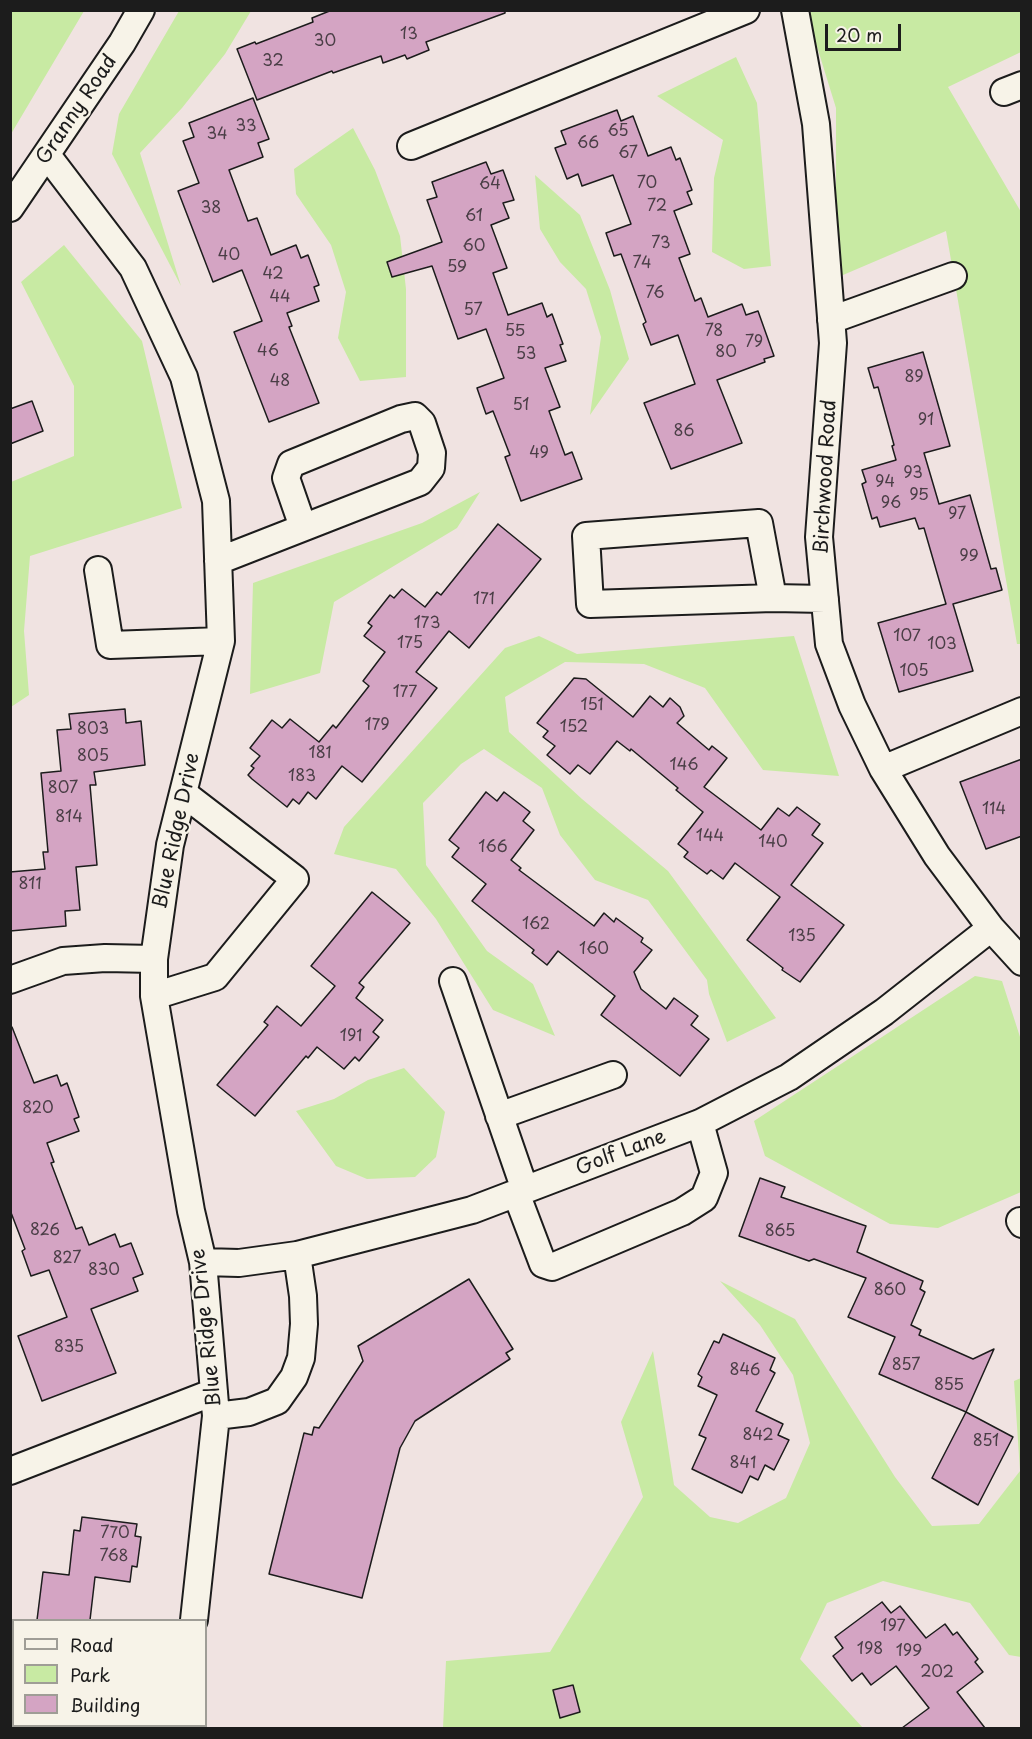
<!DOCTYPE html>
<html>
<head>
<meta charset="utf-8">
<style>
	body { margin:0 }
	#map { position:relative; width:1032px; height:1739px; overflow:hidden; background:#f0e3e1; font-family:"Playpen Sans",sans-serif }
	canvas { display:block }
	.frame { position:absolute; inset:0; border:12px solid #1c1c1c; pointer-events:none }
	.legend { position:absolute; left:12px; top:1619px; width:195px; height:108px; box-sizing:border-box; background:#f7f3e8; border:2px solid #9f9d96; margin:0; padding:8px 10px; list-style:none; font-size:18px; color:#1c1c1c }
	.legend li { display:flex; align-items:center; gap:12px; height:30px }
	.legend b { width:30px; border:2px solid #9f9d96 }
	.scale { position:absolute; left:825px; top:24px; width:76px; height:27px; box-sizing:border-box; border:3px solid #1c1c1c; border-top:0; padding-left:8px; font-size:18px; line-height:21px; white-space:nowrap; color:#1c1c1c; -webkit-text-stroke:4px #f7f3e8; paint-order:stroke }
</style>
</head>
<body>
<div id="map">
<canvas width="1032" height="1739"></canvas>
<div class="frame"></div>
<ul class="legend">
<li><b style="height:8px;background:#f7f3e8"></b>Road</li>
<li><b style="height:16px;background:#c8eaa3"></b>Park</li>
<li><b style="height:16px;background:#d4a4c3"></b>Building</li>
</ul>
<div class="scale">20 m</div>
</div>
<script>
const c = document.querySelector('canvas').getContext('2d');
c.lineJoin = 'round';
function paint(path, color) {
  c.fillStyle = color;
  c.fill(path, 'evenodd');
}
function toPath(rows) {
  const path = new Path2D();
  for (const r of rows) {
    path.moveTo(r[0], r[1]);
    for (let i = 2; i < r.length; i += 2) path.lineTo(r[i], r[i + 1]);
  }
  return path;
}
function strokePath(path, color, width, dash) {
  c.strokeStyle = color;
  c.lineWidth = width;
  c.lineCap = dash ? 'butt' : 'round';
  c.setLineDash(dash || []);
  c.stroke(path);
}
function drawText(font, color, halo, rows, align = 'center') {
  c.font = font + ' "Playpen Sans",sans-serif';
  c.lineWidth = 4.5;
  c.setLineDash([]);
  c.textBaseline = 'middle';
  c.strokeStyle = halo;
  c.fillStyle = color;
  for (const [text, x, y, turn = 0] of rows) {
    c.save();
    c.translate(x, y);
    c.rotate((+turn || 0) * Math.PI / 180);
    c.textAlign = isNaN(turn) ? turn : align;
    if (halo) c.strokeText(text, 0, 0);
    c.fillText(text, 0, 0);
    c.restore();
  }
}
const green = toPath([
	[11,10,84,11,11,134,10,11],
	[179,11,251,11,225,54,182,108,140,153,181,286,112,154,119,114],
	[806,11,1021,11,1021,52,948,87,1021,212,1021,644,1017,644,946,231,836,278,836,108],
	[736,57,757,103,771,266,744,269,712,252,714,178,723,140,657,96],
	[353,128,375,170,400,236,406,289,406,377,360,381,338,338,346,292,331,245,296,194,294,169],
	[535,175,580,215,610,290,629,359,590,415,601,337,586,289,560,262,540,229],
	[64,245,142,341,182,508,30,556,24,631,29,695,11,707,11,482,74,456,74,386,21,282],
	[480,492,457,528,334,602,320,673,250,694,253,583,422,523],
	[539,636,577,654,794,636,839,776,763,770,705,688,644,664,565,662,505,697,509,732,582,799,668,871,776,1018,727,1042,709,994,707,980,648,900,595,880,560,835,542,788,484,749,461,764,423,803,426,865,487,951,533,984,555,1036,493,1010,436,919,396,869,334,854,344,827,505,648],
	[975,976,1002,981,1021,1040,1021,1192,938,1228,890,1224,765,1156,754,1121],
	[404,1068,445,1112,436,1157,415,1177,367,1179,336,1166,296,1111,334,1099,368,1080],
	[720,1281,795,1319,895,1477,932,1526,979,1524,1020,1471,1014,1381,1021,1378,1021,1657,1009,1655,970,1603,883,1581,827,1603,800,1659,863,1728,443,1728,446,1661,550,1652,643,1497,621,1422,653,1351,674,1485,710,1517,738,1523,786,1498,810,1443,793,1375,760,1325]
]);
const building = toPath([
	[332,10,505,10,505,13,426,42,429,50,407,59,405,55,383,63,381,56,333,73,332,71,257,100,237,49,255,42,256,44,313,22,312,18,332,10],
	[253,98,269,139,258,143,263,157,229,170,248,221,257,218,271,255,296,245,301,258,308,255,319,285,314,287,319,301,287,313,292,326,289,327,319,403,269,422,234,332,262,321,242,270,213,282,178,191,199,183,183,141,194,137,189,123,253,98],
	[617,110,621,121,633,116,648,156,671,147,676,160,680,158,692,190,687,192,692,204,674,211,690,254,679,258,695,301,701,298,708,317,742,304,746,315,758,311,774,356,764,359,765,362,717,380,742,443,671,469,644,403,695,384,678,335,651,345,643,324,646,322,621,254,614,256,606,233,631,224,613,175,582,186,578,174,567,179,555,148,566,144,561,131,617,110],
	[486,162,491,174,503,170,514,200,503,203,509,218,491,225,507,268,493,273,508,315,542,303,547,317,552,314,563,344,560,345,566,361,545,368,560,407,549,411,565,455,572,452,582,479,521,501,505,457,510,455,493,411,486,414,477,388,504,378,486,329,458,339,432,266,392,277,387,262,442,242,427,200,437,197,432,182,486,162],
	[923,352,950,446,924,453,939,504,970,495,991,569,996,568,1002,590,953,604,973,671,899,692,878,623,946,604,924,528,919,529,915,518,880,527,877,517,872,519,862,484,866,482,862,470,896,460,892,446,894,445,878,387,874,388,868,368,923,352],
	[32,401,43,431,10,444,10,409,32,401],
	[498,524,541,559,469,648,449,631,416,672,437,688,362,782,342,766,316,799,308,792,299,804,293,799,287,807,252,779,248,775,254,768,251,766,260,756,250,748,272,720,282,728,290,719,319,742,333,725,336,728,369,686,363,681,385,652,364,636,372,626,368,623,390,595,394,598,402,589,425,607,437,592,441,595,498,524],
	[574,678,586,679,633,717,650,696,663,707,670,698,680,707,684,716,677,723,709,750,712,746,727,758,704,787,761,830,778,808,789,816,797,807,820,824,812,835,823,843,791,885,844,925,800,982,782,970,783,968,747,940,780,897,735,863,723,879,711,870,707,874,684,857,688,852,678,844,703,812,676,790,678,788,631,749,630,751,617,741,590,774,578,765,570,774,547,755,555,746,543,737,548,731,537,723,574,678],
	[125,709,126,723,141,721,145,765,94,772,96,785,90,785,97,865,76,867,80,910,65,911,66,926,10,931,10,872,45,869,43,852,48,852,41,773,61,771,57,730,71,729,69,714,125,709],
	[1022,759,1022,836,986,849,960,782,1022,759],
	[486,792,497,801,504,792,530,812,523,821,534,830,511,860,521,868,519,870,594,926,604,913,614,922,616,918,643,938,641,942,652,950,634,972,641,989,666,1009,674,998,698,1016,691,1025,709,1039,680,1076,601,1015,615,996,558,951,547,965,532,953,534,950,472,901,486,884,452,857,459,848,449,840,486,792],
	[372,892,410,923,359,983,364,987,356,998,383,1020,373,1032,379,1037,359,1061,355,1057,344,1069,317,1047,308,1058,306,1056,255,1116,217,1085,268,1025,264,1022,277,1006,301,1026,335,986,311,966,372,892],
	[10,1027,12,1027,34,1083,57,1075,61,1086,67,1083,79,1117,74,1119,79,1131,47,1143,54,1162,51,1163,76,1229,82,1227,89,1245,115,1234,120,1247,131,1243,143,1274,133,1278,138,1291,91,1309,116,1373,42,1401,18,1336,67,1317,49,1270,31,1276,22,1251,25,1249,10,1210,10,1027],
	[760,1178,785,1187,781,1197,866,1226,857,1252,923,1281,920,1289,925,1292,911,1325,921,1330,919,1335,973,1359,994,1349,966,1412,1013,1437,978,1505,932,1478,966,1412,879,1374,895,1337,848,1317,866,1278,814,1259,809,1261,739,1236,760,1178],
	[469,1279,513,1349,506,1353,510,1359,415,1421,400,1448,362,1598,269,1574,304,1433,312,1435,314,1427,319,1428,363,1361,358,1346,469,1279],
	[723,1334,775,1358,770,1370,775,1373,756,1411,783,1424,778,1435,789,1440,774,1470,765,1465,758,1480,750,1476,742,1493,692,1469,706,1438,699,1435,717,1395,698,1386,702,1377,698,1374,714,1341,719,1343,723,1334],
	[82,1517,137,1524,135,1536,141,1537,137,1567,132,1566,130,1582,95,1577,90,1620,37,1620,43,1572,69,1575,74,1530,80,1531,82,1517],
	[882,1602,891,1613,900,1606,926,1638,945,1624,953,1635,957,1632,978,1659,975,1662,983,1672,957,1692,985,1728,902,1728,929,1708,896,1666,871,1685,862,1673,852,1681,833,1656,843,1648,835,1637,882,1602],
	[573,1685,580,1712,560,1718,553,1690,573,1685]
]);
const minor = toPath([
	[795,10,816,124,833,343,819,537,829,644,852,705,883,769,937,856,991,928,1022,962],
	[1004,92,1022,85],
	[411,146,746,10],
	[47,155,133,268,184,377,216,501,221,641,170,845,154,959,154,996,191,1211,203,1262,216,1416,194,1620],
	[10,208,122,43,141,10],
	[831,320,953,276],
	[759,523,773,598,590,604,586,536,759,523],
	[218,561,420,482,431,468,432,453,422,423,415,416,401,419,291,464,286,478,303,527],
	[98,570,110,645,221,641],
	[773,598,825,599],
	[883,769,1022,711],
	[10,980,63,961,105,958,154,959],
	[453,981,525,1190],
	[154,996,215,977,295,879,183,793],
	[499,1116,613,1075],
	[516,1193,543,1264,552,1267,682,1212,704,1198,714,1173,700,1123],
	[1020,1221,1022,1224],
	[203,1262,239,1263,297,1255,472,1210,700,1123,789,1077,884,1012,991,928],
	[216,1416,249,1412,277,1401,294,1377,301,1358,304,1324,303,1296,297,1255],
	[10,1471,214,1392],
	[184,1728,184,1726]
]);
const numberNames = [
	["13",409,35],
	["30",325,42],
	["32",273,62],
	["33",246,127],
	["65",618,132],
	["34",217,135],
	["66",588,144],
	["67",628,154],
	["70",647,184],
	["64",490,185],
	["72",657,207],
	["38",211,209],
	["61",474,217],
	["73",661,244],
	["60",474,247],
	["40",229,256],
	["74",642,264],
	["59",457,268],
	["42",273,275],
	["76",655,294],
	["44",280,298],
	["57",473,311],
	["55",515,332],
	["78",714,332],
	["79",754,343],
	["46",268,352],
	["80",726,353],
	["53",526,355],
	["89",914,378],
	["48",280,382],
	["51",521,406],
	["91",926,421],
	["86",684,432],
	["49",539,454],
	["93",913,474],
	["94",885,483],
	["95",919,496],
	["96",891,504],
	["97",957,515],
	["99",969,557],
	["171",484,600],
	["173",427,624],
	["107",907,637],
	["175",410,644],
	["103",942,645],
	["105",914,672],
	["177",405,693],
	["151",592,706],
	["179",377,726],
	["152",574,728],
	["803",93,730],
	["181",320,754],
	["805",93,757],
	["146",684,766],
	["183",302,777],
	["807",63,789],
	["114",994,810],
	["814",69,818],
	["144",710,837],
	["140",773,843],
	["166",493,848],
	["811",30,885],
	["162",536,925],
	["135",802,937],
	["160",594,950],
	["191",351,1037],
	["820",38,1109],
	["826",45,1231],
	["865",780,1232],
	["827",67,1259],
	["830",104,1271],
	["860",890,1291],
	["835",69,1348],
	["857",906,1366],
	["846",745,1371],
	["855",949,1386],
	["842",758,1436],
	["851",986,1442],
	["841",743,1464],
	["770",115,1534],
	["768",114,1557],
	["197",893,1627],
	["198",870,1650],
	["199",909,1652],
	["202",937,1673]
];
const streetNames = [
	["Granny Road",77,110,-56],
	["Birchwood Road",826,477,-87],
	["Blue Ridge Drive",177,831,-78],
	["Golf Lane",621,1153,-21],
	["Blue Ridge Drive",207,1328,-96]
];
paint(green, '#c8eaa3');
paint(building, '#d4a4c3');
strokePath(building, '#1c1c1c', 1.5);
strokePath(minor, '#1c1c1c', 30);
strokePath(minor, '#f7f3e8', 26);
drawText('16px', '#4a3e46', null, numberNames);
drawText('20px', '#1c1c1c', '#f7f3e8', streetNames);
</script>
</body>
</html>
